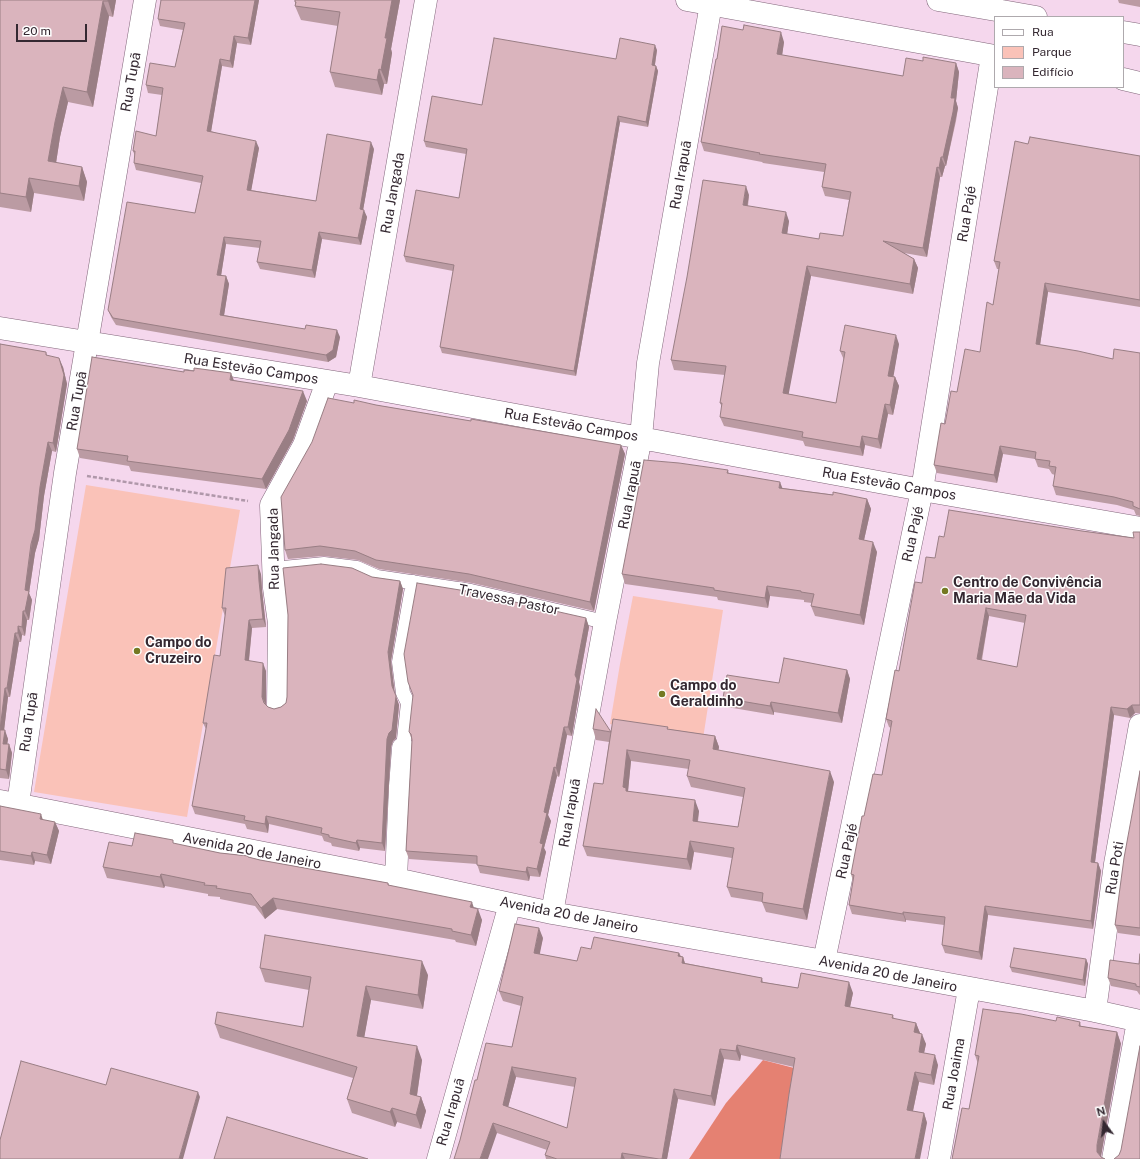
<!DOCTYPE html>
<html>
<head>
<meta charset="utf-8">
<style>
	body { margin:0 }
	#map { position:relative; width:1140px; height:1159px; overflow:hidden; background:#f5d7ed; font-family:"Public Sans",sans-serif }
	canvas { display:block }
	.legend { position:absolute; left:994px; top:16px; width:130px; height:72px; box-sizing:border-box; background:#fff; border:1px solid #aea9ad; margin:0; padding:5px 7px; list-style:none; font-size:12px; color:#342831 }
	.legend li { display:flex; align-items:center; gap:8px; height:20px }
	.legend b { width:20px; border:1px solid #aea9ad }
	.north { position:absolute; left:1084px; top:1103px; width:40px; height:40px; -webkit-text-stroke:3px #fff; paint-order:stroke; rotate:345deg; font-size:11px; font-weight:700; line-height:16px; text-align:center; color:#342831 }
	.north::after { content:''; display:block; margin:auto; width:14px; height:18px; background:#342831; clip-path:polygon(50% 0,100% 100%,50% 72%,0 100%) }
	.scale { position:absolute; left:16px; top:24px; width:71px; height:18px; box-sizing:border-box; border:2px solid #342831; border-top:0; padding-left:5px; font-size:12px; line-height:14px; white-space:nowrap; color:#342831; -webkit-text-stroke:3px #fff; paint-order:stroke }
</style>
</head>
<body>
<div id="map">
<canvas width="1140" height="1159"></canvas>
<ul class="legend">
<li><b style="height:5px;background:#fff"></b>Rua</li>
<li><b style="height:11px;background:#fac2b8"></b>Parque</li>
<li><b style="height:11px;background:#dab4bd"></b>Edifício</li>
</ul>
<div class="north">N</div>
<div class="scale">20 m</div>
</div>
<script>
const c = document.querySelector('canvas').getContext('2d');
c.lineJoin = 'round';
function paint(path, color) {
  c.fillStyle = color;
  c.fill(path, 'evenodd');
}
function toPath(rows) {
  const path = new Path2D();
  for (const r of rows) {
    path.moveTo(r[0], r[1]);
    for (let i = 2; i < r.length; i += 2) path.lineTo(r[i], r[i + 1]);
  }
  return path;
}
function strokePath(path, color, width, dash) {
  c.strokeStyle = color;
  c.lineWidth = width;
  c.lineCap = dash ? 'butt' : 'round';
  c.setLineDash(dash || []);
  c.stroke(path);
}
function drawText(font, color, halo, rows, align = 'center') {
  c.font = font + ' "Public Sans",sans-serif';
  c.lineWidth = 3;
  c.setLineDash([]);
  c.textBaseline = 'middle';
  c.strokeStyle = halo;
  c.fillStyle = color;
  for (const [text, x, y, turn = 0] of rows) {
    c.save();
    c.translate(x, y);
    c.rotate((+turn || 0) * Math.PI / 180);
    c.textAlign = isNaN(turn) ? turn : align;
    if (halo) c.strokeText(text, 0, 0);
    c.fillText(text, 0, 0);
    c.restore();
  }
}
const green = toPath([
	[86,485,240,510,187,817,34,792],
	[633,596,723,610,702,745,610,724,620,664]
]);
const forest = toPath([
	[763,1060,794,1068,780,1159,689,1159,726,1103]
]);
const path = toPath([
	[87,476,248,501]
]);
const lane = toPath([
	[273,569,324,564,357,568,377,577,471,591,605,622],
	[403,748,408,703,403,693,399,662,413,582]
]);
const street = toPath([
	[0,328,359,386,922,490,1140,528],
	[359,386,426,0],
	[278,705,279,623,274,588,271,505,304,445,327,382],
	[0,801,396,879,552,913,824,961,1095,1011,1140,1021],
	[18,804,65,473,145,0],
	[396,879,400,786,403,748],
	[552,913,605,622,641,437,648,363,711,4],
	[824,961,922,490,992,56],
	[1095,1011,1115,864,1140,725],
	[438,1159,510,904],
	[939,1159,969,989],
	[1113,1159,1138,1021]
]);
const primary = toPath([
	[687,0,995,56],
	[938,0,1036,17],
	[1123,32,1140,35],
	[1123,79,1140,83]
]);
const wall = toPath([
	[0,0,116,0,113,17,109,16,93,107,68,102,60,137,56,163,82,167,87,182,84,201,34,193,31,212,0,207],
	[259,0,251,45,237,43,233,68,222,66,211,131,259,148,251,190,316,201,374,149,363,210,367,217,361,245,322,239,315,278,260,269,257,262,260,248,226,244,221,276,226,276,229,284,224,315,340,337,336,357,328,362,116,325,111,317,108,310,195,213,201,183,136,170,134,163,135,156,133,151,156,136,162,95,148,93,146,85,175,67,183,30,160,26,158,19],
	[295,0,400,0,391,49,392,53,387,84,384,84,382,95,335,87,330,72,338,26,301,20,295,6],
	[1118,0,1140,0,1140,7,1119,3],
	[784,42,782,55,903,76,923,61,956,63,959,72,956,101,958,108,956,121,946,166,945,166,942,177,940,177,927,257,904,253,914,259,918,268,913,294,811,276,788,394,836,403,844,360,840,351,899,344,893,376,895,377,899,386,893,415,888,414,881,449,865,445,863,456,805,446,803,441,724,426,720,417,722,407,720,403,725,375,674,370,671,360,749,195,748,206,789,221,787,234,819,239,843,236,849,200,825,196,822,187,824,172,763,163,762,162,704,151,701,142,717,59],
	[657,50,655,65,656,66,658,71,648,127,620,122,576,376,442,353,440,347,453,271,406,262,404,256,459,198,466,154,426,147,424,141,482,105,616,59],
	[1028,144,1140,156,1140,307,1048,292,1040,345,1113,359,1140,353,1140,516,1136,515,1134,510,1117,505,1056,495,1053,486,1055,475,1052,474,1049,469,1038,467,1035,459,1003,454,997,483,937,473,934,465,945,424,957,392,980,352,993,305,999,269,997,269,994,261],
	[0,344,46,352,47,355,63,367,67,384,56,452,52,451,44,496,39,539,35,553,29,593,32,600,29,620,27,620,25,636,22,635,21,642,19,642,10,697,8,697,4,730,8,739,7,744,9,744,12,753,9,779,0,778],
	[234,380,307,401,293,440,266,489,131,471,129,466,80,458,77,449],
	[354,403,376,405,471,421,621,445,625,454,594,611,472,583,379,569,358,560,323,556,288,559,285,550],
	[728,470,729,474,782,488,867,499,871,509,864,540,877,552,864,625,815,616,811,606,812,603,804,602,804,600,770,596,768,608,718,600,717,597,625,584,622,574],
	[1082,531,1134,538,1140,532,1140,713,1135,713,1130,718,1114,715,1095,862,1098,863,1101,871,1093,929,988,915,982,960,945,953,942,945,944,925,906,920,906,922,852,914,849,905,853,881,851,874,864,816,882,775,891,728,889,727,886,719,922,583,935,558,944,537],
	[989,616,1025,623,1017,667,982,660],
	[261,574,262,590,266,627,252,628,249,661,266,671,266,704,268,707,274,709,281,707,286,703,372,577,400,581,403,589,391,661,394,692,399,705,396,738,393,741,391,747,385,851,360,848,359,851,332,846,331,843,324,841,322,836,269,824,268,833,247,829,245,824,195,814,192,806,206,729,203,723,220,656,225,616,222,608],
	[586,618,589,627,579,682,580,687,572,736,567,735,559,777,557,776,548,815,551,821,544,848,546,852,540,877,530,876,529,881,480,873,477,864,409,859,406,851,412,740,409,732],
	[847,670,850,679,842,723,774,712,774,715,727,707,723,698,779,683],
	[593,729,611,732,668,729,715,736,719,747,718,750,834,782,807,920,766,912,762,902,731,897,727,887,732,858,694,852,691,870,587,856,583,846,603,784,609,742,596,740],
	[631,761,689,769,687,776,691,787,743,797,738,827,698,822,699,811,628,791],
	[1140,771,1140,936,1118,933,1115,925],
	[0,806,43,820,55,822,59,831,51,864,35,861,34,865,0,860],
	[174,844,220,853,248,856,248,857,260,860,388,883,389,885,474,908,482,920,476,946,456,942,455,940,277,909,265,919,255,906,220,899,220,897,208,896,208,894,165,886,164,888,107,878,103,867,132,846],
	[543,938,539,954,577,961,591,949,679,953,681,956,683,957,685,963,762,978,763,982,798,988,853,993,850,1007,893,1015,894,1019,916,1023,920,1033,926,1044,924,1053,938,1065,934,1085,919,1082,913,1111,924,1113,927,1123,794,1067,741,1055,740,1061,724,1059,715,1106,678,1099,667,1159,546,1159,545,1155,547,1150,497,1133,460,1140,477,1080,512,1047,521,1006,503,1001,499,991],
	[516,1077,575,1087,567,1128,508,1107],
	[1140,954,1140,995,1139,994,1137,991,1111,986,1108,978,1139,964],
	[1086,959,1088,964,1085,986,1012,972,1010,967],
	[260,968,428,975,423,1009,371,1000,364,1037,422,1060,417,1096,421,1097,426,1111,421,1129,397,1122,395,1127,352,1113,347,1099,353,1078,220,1038,215,1024,303,1027,309,990,265,982],
	[1056,1021,1080,1022,1081,1026,1117,1032,1121,1044,969,1109,978,1064,975,1055]
]);
const shadedWall = toPath([
	[108,0,116,0,113,17,108,1],
	[255,0,259,0,251,45,248,38],
	[392,0,400,0,391,49,392,53,387,84,381,70,385,38],
	[103,1,109,16,93,107,87,92],
	[781,32,784,42,781,63,777,54],
	[234,36,237,43,233,68,230,61],
	[655,45,657,50,654,70,652,65],
	[220,59,222,66,210,138,207,131],
	[956,63,959,72,956,101,958,108,946,166,943,157],
	[656,66,658,71,648,127,646,122],
	[379,69,384,84,382,95,377,80],
	[63,87,68,102,60,137,54,176,48,161,55,122],
	[618,116,620,122,576,376,574,371],
	[256,141,259,148,250,197,247,190],
	[371,142,374,149,362,216,360,209],
	[941,157,945,166,942,177,939,168],
	[82,167,87,182,84,201,79,186],
	[937,167,940,177,927,257,923,248],
	[29,178,34,193,31,212,26,197],
	[746,186,749,195,746,214,743,205],
	[364,210,367,217,361,245,358,238],
	[786,212,789,221,786,242,782,233],
	[319,232,322,239,315,278,312,270],
	[224,237,226,244,220,282,217,275],
	[914,259,918,268,913,294,910,284],
	[807,266,811,276,787,403,783,393],
	[226,276,229,284,223,322,220,315],
	[1045,283,1048,292,1039,352,1036,344],
	[337,330,340,337,336,357,328,362,326,355],
	[896,335,899,344,892,385,888,376],
	[59,358,63,367,67,384,56,452,53,443],
	[231,373,235,383,230,380],
	[895,377,899,386,893,415,890,405],
	[303,391,307,401,293,440,266,489,262,479],
	[885,404,888,414,881,449,878,439],
	[862,436,865,445,863,456,860,447],
	[48,442,52,451,44,496,39,539,35,553,29,593,32,600,29,620,25,611,25,590,40,487],
	[621,445,625,454,594,611,590,602],
	[1000,446,1003,454,997,483,994,475],
	[780,482,784,492,779,488],
	[867,499,871,509,862,549,859,539],
	[873,542,877,552,864,625,860,615],
	[258,565,261,574,262,590,266,627,263,619,259,581],
	[400,581,403,589,391,661,395,694,392,686,388,652],
	[767,586,770,596,768,608,765,598],
	[986,608,989,616,980,667,977,659],
	[23,611,27,620,25,636,22,627],
	[586,618,589,627,579,682,580,687,572,736,568,727,575,675],
	[249,620,252,628,248,668,245,660],
	[18,626,22,635,21,642,18,633],
	[15,633,19,642,10,697,7,688],
	[263,663,266,671,266,705,262,697],
	[847,670,850,679,842,723,838,713],
	[5,688,8,697,3,739,0,730],
	[396,696,399,705,396,738,393,741,391,747,385,851,382,843,387,739],
	[771,702,774,712,774,715,770,706],
	[1132,705,1135,713,1130,718,1127,709],
	[1111,707,1114,715,1094,870,1091,862],
	[564,727,567,735,559,777,556,768],
	[5,730,8,739,6,753,3,744],
	[715,736,719,747,717,759,713,749],
	[9,744,12,753,9,779,6,770],
	[627,750,631,761,628,791,630,798,623,787],
	[554,767,557,776,548,815,551,821,544,848,546,852,540,877,537,869,544,812],
	[830,771,834,782,807,920,803,909],
	[695,800,699,811,696,831,693,821],
	[41,814,44,823,40,819],
	[266,816,269,824,268,833,265,824],
	[55,822,59,831,51,864,47,855],
	[357,840,360,848,359,851,356,843],
	[690,841,694,852,691,870,687,859],
	[32,852,35,861,34,865,31,856],
	[1098,863,1101,871,1093,929,1091,921],
	[527,867,530,876,529,881,526,872],
	[161,874,165,886,164,888,160,877],
	[273,898,277,909,265,919,261,908],
	[472,902,476,914,470,907],
	[985,906,988,915,982,960,979,952],
	[478,909,482,920,476,946,471,935],
	[903,912,906,920,906,922,903,914],
	[539,928,543,938,538,963,534,953],
	[679,953,682,961,683,957,686,967,686,973,678,956],
	[1086,959,1088,964,1085,986,1083,980],
	[422,961,428,975,423,1009,418,995],
	[849,982,853,993,848,1016,845,1006],
	[366,986,371,1000,362,1050,357,1036],
	[916,1023,920,1033,918,1043,914,1032],
	[1117,1032,1121,1044,1101,1157,1097,1152,1097,1145],
	[922,1034,926,1044,922,1062,919,1052],
	[737,1045,741,1055,740,1061,736,1051],
	[417,1046,422,1060,415,1108,410,1094],
	[720,1049,724,1059,715,1106,711,1096],
	[935,1055,938,1065,934,1085,931,1075],
	[512,1067,516,1077,506,1115,503,1105],
	[915,1072,919,1082,911,1120,907,1110],
	[674,1089,678,1099,667,1159,662,1159],
	[198,1092,200,1097,183,1159,179,1159],
	[421,1097,426,1111,421,1129,416,1115],
	[392,1108,397,1122,395,1127,390,1112],
	[924,1113,927,1123,920,1159,915,1159],
	[493,1123,497,1133,488,1159,480,1159],
	[622,1153,625,1159,621,1159]
]);
const building = toPath([
	[0,0,108,0,108,1,103,1,87,92,63,87,55,122,48,161,82,167,79,186,29,178,26,197,0,193,0,0],
	[161,0,255,0,248,38,234,36,230,61,220,59,207,131,256,141,247,190,316,201,327,134,371,142,360,209,364,210,358,238,319,232,312,270,257,262,261,241,224,237,217,275,226,276,220,315,305,329,306,325,337,330,333,350,326,355,113,318,108,310,127,202,195,213,203,176,134,163,135,151,133,151,136,131,156,136,163,88,146,85,150,63,175,67,185,23,158,19,161,0],
	[295,0,392,0,385,38,387,38,381,70,379,69,377,80,330,72,340,12,295,6,296,2,295,2,295,0],
	[744,25,781,32,777,54,903,76,906,58,923,61,923,57,956,63,951,98,955,98,953,112,943,157,941,157,939,168,937,167,923,248,883,241,914,259,910,284,807,266,783,393,836,403,845,352,840,351,845,325,896,335,888,376,895,377,890,405,885,404,878,439,862,436,860,447,802,437,803,432,720,417,722,403,720,403,726,366,671,360,687,277,703,180,746,186,743,205,786,212,782,233,819,239,820,233,843,236,851,192,822,187,826,164,759,154,760,153,701,142,716,59,717,59,722,26,743,30,744,25],
	[494,38,616,59,620,38,655,45,652,65,656,66,646,122,618,116,574,371,440,347,454,265,404,256,416,190,459,198,467,149,424,141,432,96,482,105,494,38],
	[1030,137,1140,156,1140,300,1045,283,1036,344,1078,351,1113,359,1114,349,1140,353,1140,509,1133,506,1133,502,1114,497,1053,486,1056,467,1049,466,1050,461,1035,459,1036,452,1000,446,994,475,934,465,941,423,945,424,951,391,957,392,965,349,980,352,987,302,993,305,1000,262,994,261,1015,141,1028,144,1030,137],
	[0,344,46,352,46,355,59,358,64,375,53,443,48,442,40,487,35,530,31,544,25,590,29,591,25,611,23,611,22,627,18,626,18,633,15,633,7,688,5,688,0,730,5,730,3,744,9,744,6,770,0,769,0,344],
	[92,357,184,372,184,370,194,371,194,368,231,373,230,380,303,391,289,430,262,479,127,461,128,456,77,449,92,357],
	[328,398,354,403,354,400,376,405,471,421,471,419,621,445,590,602,469,574,376,560,355,551,320,546,285,550,281,497,312,442,328,398],
	[644,460,679,463,728,470,727,473,780,482,779,488,833,495,833,492,867,499,859,539,873,542,860,615,811,606,814,594,801,592,801,591,767,586,765,598,714,590,714,588,622,574,644,460],
	[949,510,1082,531,1134,538,1133,532,1140,532,1140,705,1132,705,1127,709,1111,707,1091,862,1098,863,1091,921,985,906,979,952,942,945,945,917,903,912,903,914,849,905,854,875,851,874,862,816,864,816,873,774,882,775,892,721,886,719,895,670,899,671,915,582,922,583,926,557,935,558,939,536,944,537,949,510],
	[986,608,1026,615,1017,667,977,659,986,608],
	[321,564,352,568,372,577,400,581,388,652,392,686,396,696,392,730,389,733,387,739,382,843,357,840,356,843,329,837,329,835,321,833,322,828,266,816,265,824,244,820,245,816,192,806,207,723,203,723,214,655,220,656,226,608,222,608,226,568,258,565,259,581,263,619,249,620,245,660,263,663,262,697,264,703,268,707,274,709,281,707,286,703,287,697,288,615,283,568,321,564],
	[417,583,466,591,586,618,575,675,577,679,568,727,564,727,556,768,554,767,544,812,547,813,540,843,543,844,537,869,527,867,526,872,477,865,477,856,406,851,412,740,411,734,409,732,413,695,408,682,404,654,417,583],
	[784,658,847,670,838,713,771,702,770,706,723,698,727,675,779,683,784,658],
	[596,709,611,732,613,719,668,727,667,729,715,736,713,749,830,771,803,909,762,902,763,893,727,887,734,848,690,841,687,859,583,846,594,783,603,784,611,732,593,729,596,709],
	[627,750,690,760,687,776,745,788,738,827,693,821,695,800,626,791,626,788,623,787,627,750],
	[1140,771,1140,928,1115,925,1124,858,1140,771],
	[0,806,41,814,40,819,55,822,47,855,32,852,31,856,0,851,0,806],
	[135,833,173,840,173,843,220,853,248,856,248,857,260,860,388,883,388,885,472,902,470,907,478,909,471,935,452,931,452,929,273,898,261,908,251,894,216,888,217,886,204,885,205,883,161,874,160,877,103,867,109,842,132,846,135,833],
	[515,924,539,928,534,953,577,961,581,947,591,949,594,937,679,953,678,956,683,957,682,963,762,978,761,982,798,988,801,973,849,982,845,1006,893,1015,892,1018,916,1023,914,1032,922,1034,919,1052,935,1055,931,1075,915,1072,907,1110,924,1113,915,1159,780,1159,789,1094,795,1058,737,1045,736,1051,720,1049,711,1096,674,1089,662,1159,659,1159,622,1153,621,1159,557,1159,545,1155,550,1142,493,1123,480,1159,454,1159,460,1140,475,1080,477,1080,486,1043,512,1047,523,997,499,991,515,924],
	[512,1067,576,1078,567,1128,503,1105,512,1067],
	[265,935,422,961,418,995,366,986,357,1036,417,1046,410,1094,421,1097,416,1115,392,1108,390,1112,347,1099,357,1067,215,1024,217,1012,303,1027,311,977,260,968,265,935],
	[1014,948,1086,959,1083,980,1010,967,1014,948],
	[1140,954,1140,987,1136,986,1136,984,1108,978,1110,960,1139,964,1140,954],
	[983,1009,1021,1014,1056,1021,1057,1017,1080,1022,1079,1026,1117,1032,1097,1145,1097,1152,1101,1157,1105,1159,952,1159,962,1108,969,1109,979,1056,975,1055,983,1009],
	[1140,1046,1140,1159,1114,1159,1119,1155,1121,1150,1140,1046],
	[21,1061,106,1085,111,1068,198,1092,179,1159,0,1159,0,1140,21,1061],
	[227,1117,368,1159,214,1159,227,1117]
]);
const markers = [
	[945,591,4,"#747922"],
	[137,651,4,"#747922"],
	[662,694,4,"#747922"]
];
const streetNames = [
	["Rua Tupã",131,82,-80],
	["Rua Irapuã",681,175,-80],
	["Rua Jangada",393,193,-80],
	["Rua Pajé",967,214,-81],
	["Rua Estevão Campos",251,369,9],
	["Rua Tupã",77,401,-80],
	["Rua Estevão Campos",571,425,10],
	["Rua Estevão Campos",889,484,10],
	["Rua Irapuã",630,495,-79],
	["Rua Pajé",913,534,-78],
	["Rua Jangada",274,549,-91],
	["Travessa Pastor",509,600,12],
	["Rua Tupã",29,722,-82],
	["Rua Irapuã",570,813,-80],
	["Avenida 20 de Janeiro",252,851,11],
	["Rua Pajé",847,851,-78],
	["Rua Poti",1115,868,-81],
	["Avenida 20 de Janeiro",569,915,11],
	["Avenida 20 de Janeiro",888,974,11],
	["Rua Joaima",954,1074,-80],
	["Rua Irapuã",451,1112,-74]
];
const poiNames = [
	["Centro de Convivência",953,583],
	["Maria Mãe da Vida",953,599],
	["Campo do",145,643],
	["Cruzeiro",145,659],
	["Campo do",670,686],
	["Geraldinho",670,702]
];
paint(green, '#fac2b8');
paint(forest, '#e58172');
strokePath(lane, '#81667a', 15);
strokePath(street, '#81667a', 23);
strokePath(primary, '#81667a', 23);
strokePath(path, '#b098aa', 2.5, [4, 2]);
strokePath(lane, '#fff', 14);
strokePath(street, '#fff', 22);
strokePath(primary, '#fff', 22);
paint(wall, '#bb9ba3');
paint(shadedWall, '#997e84');
paint(building, '#dab4bd');
strokePath(building, '#997e84', 1);
for (const [x, y, r, color] of markers) {
  const dot = new Path2D();
  dot.arc(x, y, r, 0, 2 * Math.PI);
  c.fillStyle = color;
  c.fill(dot);
  strokePath(dot, '#fff', 1.5);
}
drawText('14px', '#342831', '#fff', streetNames);
drawText('bold 14px', '#342831', '#fff', poiNames, 'left');
</script>
</body>
</html>
